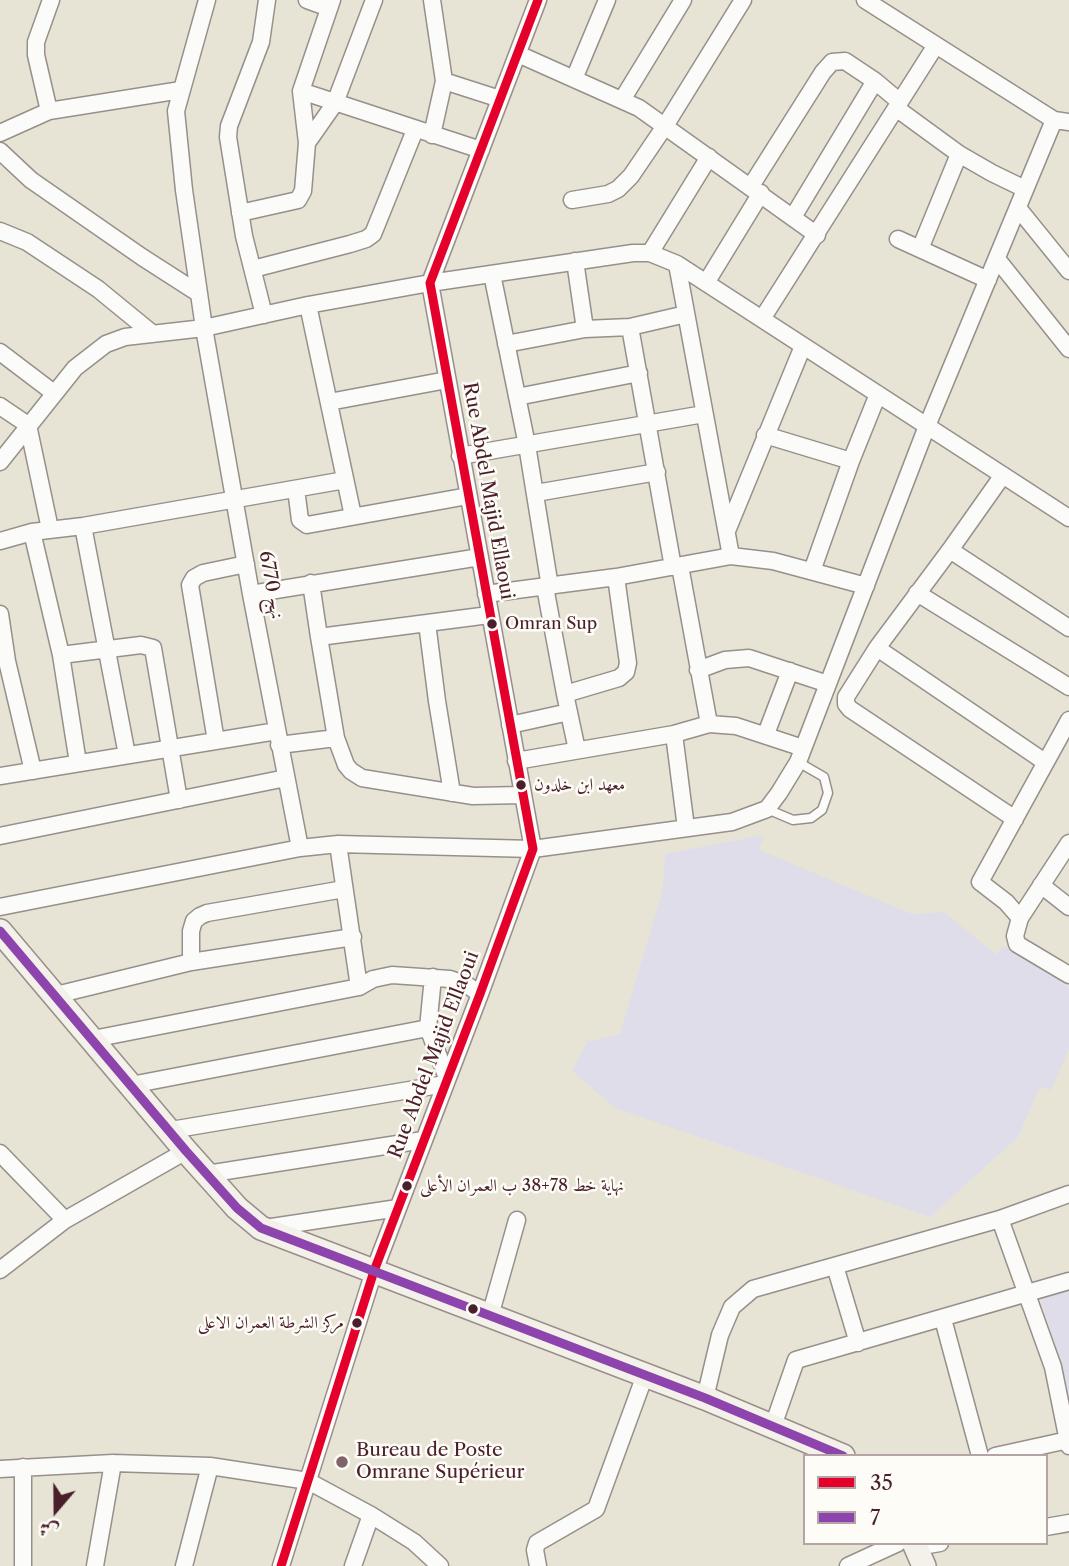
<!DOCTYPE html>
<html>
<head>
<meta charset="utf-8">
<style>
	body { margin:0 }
	#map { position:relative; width:1069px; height:1566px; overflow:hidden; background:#e7e4d6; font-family:"Libre Caslon Text",Amiri,serif }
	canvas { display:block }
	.legend { position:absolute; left:803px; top:1454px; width:245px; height:91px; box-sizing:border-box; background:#fdfcf7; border:2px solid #b5a4a5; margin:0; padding:9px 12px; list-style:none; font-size:21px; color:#4a1f2b }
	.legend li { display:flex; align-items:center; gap:14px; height:35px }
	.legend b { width:35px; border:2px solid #b5a4a5 }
	.north { position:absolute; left:21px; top:1475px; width:70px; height:70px; -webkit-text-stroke:5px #fdfcf7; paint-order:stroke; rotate:200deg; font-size:19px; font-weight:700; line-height:28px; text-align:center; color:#4a1f2b }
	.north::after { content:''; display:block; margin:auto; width:24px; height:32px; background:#4a1f2b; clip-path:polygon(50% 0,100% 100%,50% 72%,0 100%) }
</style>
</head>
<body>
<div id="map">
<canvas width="1069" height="1566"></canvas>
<ul class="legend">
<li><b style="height:9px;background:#e4002b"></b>35</li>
<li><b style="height:9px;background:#8e44ad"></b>7</li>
</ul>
<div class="north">ش</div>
</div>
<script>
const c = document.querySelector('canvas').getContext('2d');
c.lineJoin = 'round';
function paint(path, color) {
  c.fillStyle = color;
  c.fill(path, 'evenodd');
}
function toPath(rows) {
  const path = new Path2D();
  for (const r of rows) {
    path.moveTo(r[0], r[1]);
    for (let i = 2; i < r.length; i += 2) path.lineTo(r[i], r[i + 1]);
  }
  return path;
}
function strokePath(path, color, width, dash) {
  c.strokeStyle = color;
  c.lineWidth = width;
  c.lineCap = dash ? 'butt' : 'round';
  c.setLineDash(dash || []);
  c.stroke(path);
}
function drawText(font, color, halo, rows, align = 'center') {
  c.font = font + ' "Libre Caslon Text",Amiri,serif';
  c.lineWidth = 5;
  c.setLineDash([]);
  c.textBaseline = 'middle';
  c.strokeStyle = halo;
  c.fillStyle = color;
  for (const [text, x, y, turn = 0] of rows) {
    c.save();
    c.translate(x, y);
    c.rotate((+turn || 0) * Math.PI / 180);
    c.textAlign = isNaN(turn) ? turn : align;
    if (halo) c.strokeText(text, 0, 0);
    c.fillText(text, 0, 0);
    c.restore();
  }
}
const built = toPath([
	[764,835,759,850,912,914,944,912,996,954,1005,946,1069,987,1069,1049,1051,1090,1040,1087,1018,1137,930,1217,615,1108,572,1071,587,1042,620,1034,663,889,665,854],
	[1069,1290,1069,1406,1062,1365,1040,1298]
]);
const lane = toPath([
	[767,809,793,820,811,818,822,810,828,793,824,777,798,762]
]);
const street = toPath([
	[207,0,176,111,184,190,204,328,251,594,300,848],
	[307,0,329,8],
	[432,0,444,81,500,99],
	[865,0,1054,120,1069,122],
	[518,54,639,108,817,235],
	[574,79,607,0],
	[301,91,481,150],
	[622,100,683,0],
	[896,108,959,154,992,173,1025,189],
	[49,111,36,55,36,42,51,0],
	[0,133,49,111,181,90],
	[432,135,444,81],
	[307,143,335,103,374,0],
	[0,151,31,180,142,257,198,293],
	[751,186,823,72,832,62,845,61,875,81],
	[572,200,608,194,618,189,631,176,665,126,743,0],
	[1018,208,1069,271],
	[240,213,298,200,303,191,307,143,301,91,332,0],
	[793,217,875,81,900,102],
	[0,231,27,242,98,289,153,334],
	[898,239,988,280],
	[920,249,959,154],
	[650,253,709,157],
	[997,259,1069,349],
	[575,261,585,329],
	[677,264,731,556],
	[253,269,350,244,366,239,373,234,415,130],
	[492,274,527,445,550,587],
	[706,283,761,193],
	[308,305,353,516],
	[264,315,244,236,228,137,229,126,261,42,267,0],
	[762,319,936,45],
	[630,327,673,567],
	[506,344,585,329,630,327,686,314],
	[0,352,54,393],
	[517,397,639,373],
	[329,402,447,380],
	[0,406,28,425,50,529],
	[765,435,851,461],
	[460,456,704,414],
	[0,462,75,368,106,344,125,337,204,328,308,305,430,283,633,253,650,253,677,264,1069,518],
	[1003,475,950,550,877,648,846,697,846,704,850,709,1015,819],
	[296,489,300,520,307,525,468,496],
	[536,493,657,472],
	[83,526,127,755],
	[727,531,803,346],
	[32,532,61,655,78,763],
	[0,541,32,532,83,526,345,480],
	[950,550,1069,628],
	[812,571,851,461,878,394],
	[311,583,319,637,489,615],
	[545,587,565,694],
	[917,593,1069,687],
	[251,594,480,557],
	[486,594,616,577,731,556,773,561,866,586],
	[0,614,7,661,33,771],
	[427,623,437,701,452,793],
	[319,637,336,738],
	[877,648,1045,762],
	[61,655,141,645,153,648,179,800],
	[698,670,725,660,749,658,828,684],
	[1069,720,980,882,1006,902,1020,918,1015,936,1017,944,1069,975],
	[709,724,736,726,803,748],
	[510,725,569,712],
	[674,734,686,828],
	[766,734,790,671],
	[216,741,190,585,194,578,203,573,246,564],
	[279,745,336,738,346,765,351,771,362,778,473,796,523,795],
	[577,750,565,694,619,678,626,672,628,663,616,577],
	[516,761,674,734,709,724,680,566],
	[0,776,277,731],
	[0,836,286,778],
	[338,844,359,987],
	[1041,885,1069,907],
	[0,907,300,848,338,844,533,849,732,822,767,809,779,793,798,762,927,426,1054,120],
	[1020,918,1069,843],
	[191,962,191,931,194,921,200,916,207,913,344,889],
	[433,977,428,1028,447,1078],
	[56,995,191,962,353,937],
	[93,1039,359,987,373,979,392,975,450,979,467,985,480,994],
	[131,1085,428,1028],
	[171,1130,445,1084],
	[0,1153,65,1220],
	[207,1174,423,1140],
	[1000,1219,1053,1367,1069,1446],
	[265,1228,398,1208],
	[835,1266,858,1343],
	[0,1270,65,1220,186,1151],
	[490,1316,517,1220],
	[943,1319,980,1456],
	[705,1398,720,1335,732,1307,753,1289,1000,1219,1069,1194],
	[773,1426,796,1360,1069,1281],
	[995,1456,1068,1440],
	[0,1469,113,1463,210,1466,308,1481,371,1515,414,1542,440,1566],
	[1046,1527,1069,1523],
	[916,1547,940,1543],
	[23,1566,23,1467],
	[95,1566,113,1463],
	[184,1566,210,1466],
	[281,1566,374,1271,480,994,533,849,430,283,538,0],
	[353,1566,371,1515],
	[538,1566,535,1550,537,1543,596,1509,645,1375],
	[848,1566,898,1543]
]);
const secondary = toPath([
	[0,931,186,1151,237,1208,261,1228,705,1398,843,1456],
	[914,1543,924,1566]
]);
const bus1 = toPath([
	[281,1566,374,1271,480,994,533,849,430,283,538,0]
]);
const bus2 = toPath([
	[0,931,186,1151,237,1208,261,1228,705,1398,843,1456]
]);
const markers = [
	[492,624,6,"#4a1f2b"],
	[521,785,6,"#4a1f2b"],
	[407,1186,6,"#4a1f2b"],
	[473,1309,6,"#4a1f2b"],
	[357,1323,6,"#4a1f2b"],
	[342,1462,7,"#816467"]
];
const busNames = [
	["Omran Sup",505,624],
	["معهد ابن خلدون",534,785],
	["نهاية خط 78+38 ب العمران الأعلى",420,1186],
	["مركز الشرطة العمران الاعلى",344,1323,"right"]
];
const streetNames = [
	["Rue Abdel Majid Ellaoui",488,491,80],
	["نهج 6770",271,585,80],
	["Rue Abdel Majid Ellaoui",434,1055,-69]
];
const poiNames = [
	["Bureau de Poste",356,1451],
	["Omrane Supérieur",356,1473]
];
paint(built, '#dedde9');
strokePath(lane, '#988f8a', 11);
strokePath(street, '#988f8a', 19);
strokePath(secondary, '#988f8a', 26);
strokePath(lane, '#fbfbf9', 8);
strokePath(street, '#fbfbf9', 16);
strokePath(secondary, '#f4f1ea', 23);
strokePath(bus1, '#e4002b', 9);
strokePath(bus2, '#8e44ad', 9);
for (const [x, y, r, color] of markers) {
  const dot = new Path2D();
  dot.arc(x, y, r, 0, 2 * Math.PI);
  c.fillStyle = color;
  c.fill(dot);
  strokePath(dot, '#fdfcf7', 2.5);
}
drawText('17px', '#4a1f2b', '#fdfcf7', busNames, 'left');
drawText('19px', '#4a1f2b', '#fdfcf7', streetNames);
drawText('19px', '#4a1f2b', '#fdfcf7', poiNames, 'left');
</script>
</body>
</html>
